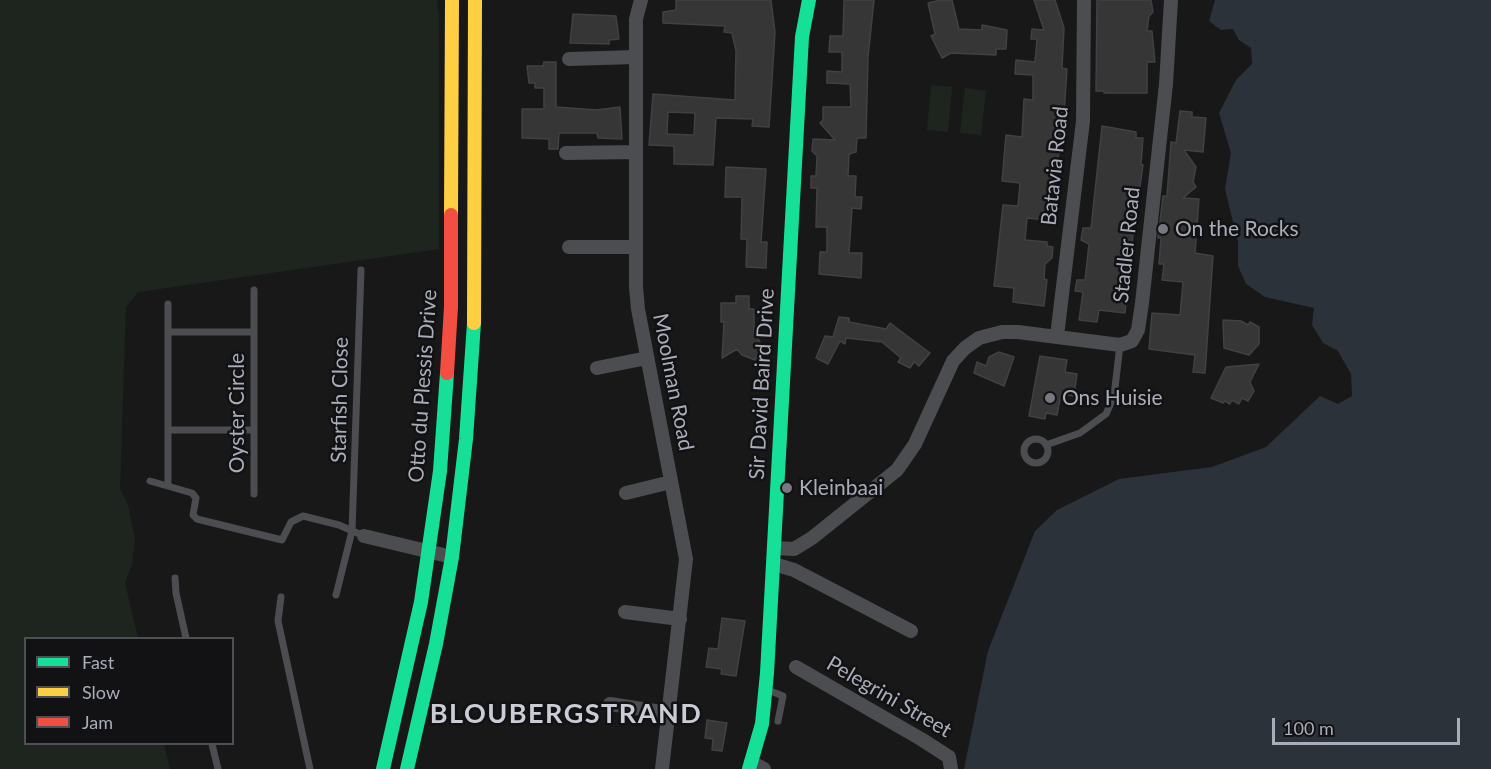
<!DOCTYPE html>
<html>
<head>
<meta charset="utf-8">
<style>
	body { margin:0 }
	#map { position:relative; width:1491px; height:769px; overflow:hidden; background:#181818; font-family:Lato,sans-serif }
	canvas { display:block }
	.legend { position:absolute; left:24px; top:637px; width:210px; height:108px; box-sizing:border-box; background:#121214; border:2px solid #4e5056; margin:0; padding:8px 10px; list-style:none; font-size:18px; color:#a9adb9 }
	.legend li { display:flex; align-items:center; gap:12px; height:30px }
	.legend b { width:30px; border:2px solid #4e5056 }
	.scale { position:absolute; left:1272px; top:718px; width:188px; height:27px; box-sizing:border-box; border:3px solid #a9adb9; border-top:0; padding-left:8px; font-size:18px; line-height:21px; white-space:nowrap; color:#a9adb9; -webkit-text-stroke:4px #121214; paint-order:stroke }
</style>
</head>
<body>
<div id="map">
<canvas width="1491" height="769"></canvas>
<ul class="legend">
<li><b style="height:8px;background:#16e098"></b>Fast</li>
<li><b style="height:8px;background:#ffcf43"></b>Slow</li>
<li><b style="height:8px;background:#f24e42"></b>Jam</li>
</ul>
<div class="scale">100 m</div>
</div>
<script>
const c = document.querySelector('canvas').getContext('2d');
c.lineJoin = 'round';
function paint(path, color) {
  c.fillStyle = color;
  c.fill(path, 'evenodd');
}
function toPath(rows) {
  const path = new Path2D();
  for (const r of rows) {
    if (r.length === 3) {
      path.moveTo(r[0] + r[2], r[1]);
      path.arc(r[0], r[1], r[2], 0, 2 * Math.PI);
      continue;
    }
    path.moveTo(r[0], r[1]);
    for (let i = 2; i < r.length; i += 2) path.lineTo(r[i], r[i + 1]);
  }
  return path;
}
function strokePath(path, color, width, dash) {
  c.strokeStyle = color;
  c.lineWidth = width;
  c.lineCap = dash ? 'butt' : 'round';
  c.setLineDash(dash || []);
  c.stroke(path);
}
function drawText(font, color, halo, rows, align = 'center') {
  c.font = font + ' Lato,sans-serif';
  c.lineWidth = 5;
  c.setLineDash([]);
  c.textBaseline = 'middle';
  c.strokeStyle = halo;
  c.fillStyle = color;
  for (const [text, x, y, turn = 0] of rows) {
    c.save();
    c.translate(x, y);
    c.rotate((+turn || 0) * Math.PI / 180);
    c.textAlign = isNaN(turn) ? turn : align;
    if (halo) c.strokeText(text, 0, 0);
    c.fillText(text, 0, 0);
    c.restore();
  }
}
const green = toPath([
	[0,0,437,0,439,15,439,249,138,292,126,307,120,489,128,505,135,540,132,565,125,583,138,638,26,638,26,744,164,744,170,769,0,769],
	[931,85,952,87,948,132,927,130],
	[965,88,986,91,981,135,960,133]
]);
const water = toPath([
	[1215,0,1491,0,1491,769,964,769,988,651,1035,531,1057,510,1119,479,1212,467,1266,447,1320,396,1338,404,1352,396,1351,374,1338,351,1323,343,1312,325,1314,308,1265,297,1246,284,1238,266,1238,242,1225,189,1231,153,1219,113,1236,80,1252,64,1251,48,1239,40,1233,29,1221,30,1209,21]
]);
const building = toPath([
	[676,0,771,0,775,32,769,127,752,126,753,119,716,118,713,165,674,164,674,146,649,145,653,94,735,100,736,51,732,33,724,32,725,26,663,23,663,12,676,10,676,0],
	[668,112,695,113,694,135,667,134,668,112],
	[844,0,874,0,868,57,866,138,857,138,856,152,849,154,848,176,856,176,855,197,862,197,861,209,852,208,849,253,862,253,861,278,819,274,820,252,827,252,827,227,816,227,817,188,811,188,811,176,816,176,817,156,812,151,813,139,835,140,820,123,823,120,823,107,851,107,850,84,827,83,827,71,842,72,842,52,829,52,830,36,843,36,844,0],
	[941,0,952,0,959,29,982,30,982,25,1007,30,1006,49,996,49,996,55,951,53,942,58,931,36,935,34,928,3,941,0],
	[1034,0,1055,0,1064,28,1062,68,1067,69,1063,130,1047,220,1027,218,1025,240,1047,242,1047,246,1053,247,1052,258,1045,264,1044,279,1047,280,1044,306,1013,302,1014,288,994,286,1003,205,1018,206,1020,183,1002,181,1006,135,1022,137,1024,99,1033,100,1033,75,1015,74,1016,60,1035,62,1037,39,1031,39,1032,29,1044,30,1034,0],
	[1097,0,1151,0,1153,12,1149,16,1147,31,1152,31,1155,62,1147,62,1147,93,1104,93,1104,91,1096,91,1097,0],
	[573,14,616,16,619,39,609,40,609,44,570,43,573,14],
	[544,62,556,62,556,107,597,110,620,107,622,139,598,138,597,133,559,133,558,149,549,149,549,139,522,138,522,109,544,109,544,88,535,88,535,83,529,83,527,66,543,66,544,62],
	[1180,111,1192,112,1192,117,1206,118,1203,152,1184,150,1196,167,1193,182,1196,187,1183,198,1199,199,1195,253,1213,256,1205,373,1193,372,1195,355,1149,349,1152,313,1180,315,1183,282,1162,280,1164,264,1159,264,1161,238,1158,238,1163,196,1167,196,1171,142,1176,143,1180,111],
	[1102,126,1136,132,1136,138,1143,138,1141,164,1143,165,1138,201,1134,200,1130,230,1130,234,1133,234,1125,313,1099,310,1097,322,1079,320,1083,292,1075,291,1077,280,1085,280,1089,244,1081,240,1083,228,1091,228,1102,126],
	[726,167,766,169,761,242,767,242,766,268,746,267,747,239,741,239,742,197,725,197,726,167],
	[736,296,749,296,749,309,754,309,754,333,760,342,759,354,755,360,742,355,737,349,722,358,724,322,721,322,721,303,736,303,736,296],
	[839,317,849,318,849,322,886,329,890,323,930,353,919,366,914,362,910,368,898,362,901,358,882,342,846,338,845,344,840,341,828,364,816,358,825,336,833,337,839,317],
	[1223,320,1241,321,1248,325,1250,322,1259,327,1259,344,1249,355,1224,348,1223,320],
	[999,352,1014,357,1004,386,974,373,977,362,986,366,989,357,999,352],
	[1040,356,1067,360,1065,372,1077,374,1074,396,1061,394,1057,415,1046,413,1045,419,1029,416,1040,356],
	[1259,364,1250,382,1254,391,1248,401,1242,398,1239,404,1232,400,1230,404,1225,401,1223,403,1211,398,1226,367,1259,364],
	[722,618,745,621,736,676,721,674,722,669,706,667,709,648,718,649,722,618],
	[707,720,727,723,722,751,712,750,713,739,705,738,707,720]
]);
const lane = toPath([
	[168,304,168,485],
	[168,332,253,332],
	[168,430,253,430],
	[1036,451,12],
	[1046,445,1080,433,1106,414,1114,396,1120,345],
	[150,481,192,493,196,498,193,515,197,519,282,540,291,522,303,516,339,525,364,536],
	[254,494,254,290],
	[175,578,176,593,186,638],
	[336,595,352,531,361,270],
	[281,597,278,621,310,769],
	[768,690,783,696,778,721],
	[212,744,218,769]
]);
const street = toPath([
	[641,0,636,19,636,287,638,309,686,559,662,769],
	[569,59,635,57],
	[566,153,636,152],
	[569,247,636,247],
	[1057,336,1083,121,1084,0],
	[597,368,647,358],
	[626,493,671,482],
	[364,536,452,557],
	[775,548,794,549,812,538,897,470,915,444,953,361,965,348,979,338,1002,332,1018,332,1120,345,1132,341,1138,330,1142,303,1166,84,1171,0],
	[774,564,794,570,911,631],
	[625,612,680,619],
	[796,667,921,739,949,757,951,769],
	[610,704,668,713],
	[751,762,764,769]
]);
const fast = toPath([
	[383,769,421,602,440,471,447,373],
	[407,769,436,644,452,557,466,439,474,323],
	[749,769,762,724,767,673,802,37,809,0]
]);
const slow = toPath([
	[451,215,452,0],
	[474,323,475,0]
]);
const jam = toPath([
	[447,373,451,307,451,215]
]);
const markers = [
	[1163,229,6,"#767981"],
	[1050,398,6,"#767981"],
	[787,488,6,"#767981"]
];
const streetNames = [
	["Batavia Road",1055,166,-84],
	["Stadler Road",1127,245,-84],
	["Moolman Road",673,382,79],
	["Sir David Baird Drive",762,384,-87],
	["Otto du Plessis Drive",423,386,-86],
	["Starfish Close",340,400,-89],
	["Oyster Circle",237,413,-90],
	["Pelegrini Street",889,697,30]
];
const poiNames = [
	["On the Rocks",1175,229],
	["Ons Huisie",1062,398],
	["Kleinbaai",799,488]
];
const districtNames = [
	["BLOUBERGSTRAND",566,714]
];
paint(green, '#1e251f');
paint(water, '#2b323a');
paint(building, '#363637');
strokePath(building, '#404144', 1.5);
strokePath(lane, '#4c4d51', 7);
strokePath(street, '#4c4d51', 14);
strokePath(fast, '#16e098', 14);
strokePath(slow, '#ffcf43', 14);
strokePath(jam, '#f24e42', 14);
for (const [x, y, r, color] of markers) {
  const dot = new Path2D();
  dot.arc(x, y, r, 0, 2 * Math.PI);
  c.fillStyle = color;
  c.fill(dot);
  strokePath(dot, '#121214', 2);
}
drawText('21px', '#a9adb9', '#121214', streetNames);
drawText('21px', '#a9adb9', '#121214', poiNames, 'left');
c.letterSpacing = '1.5px';
drawText('bold 27px', '#cacdd5', '#121214', districtNames);
c.letterSpacing = '0px';
</script>
</body>
</html>
